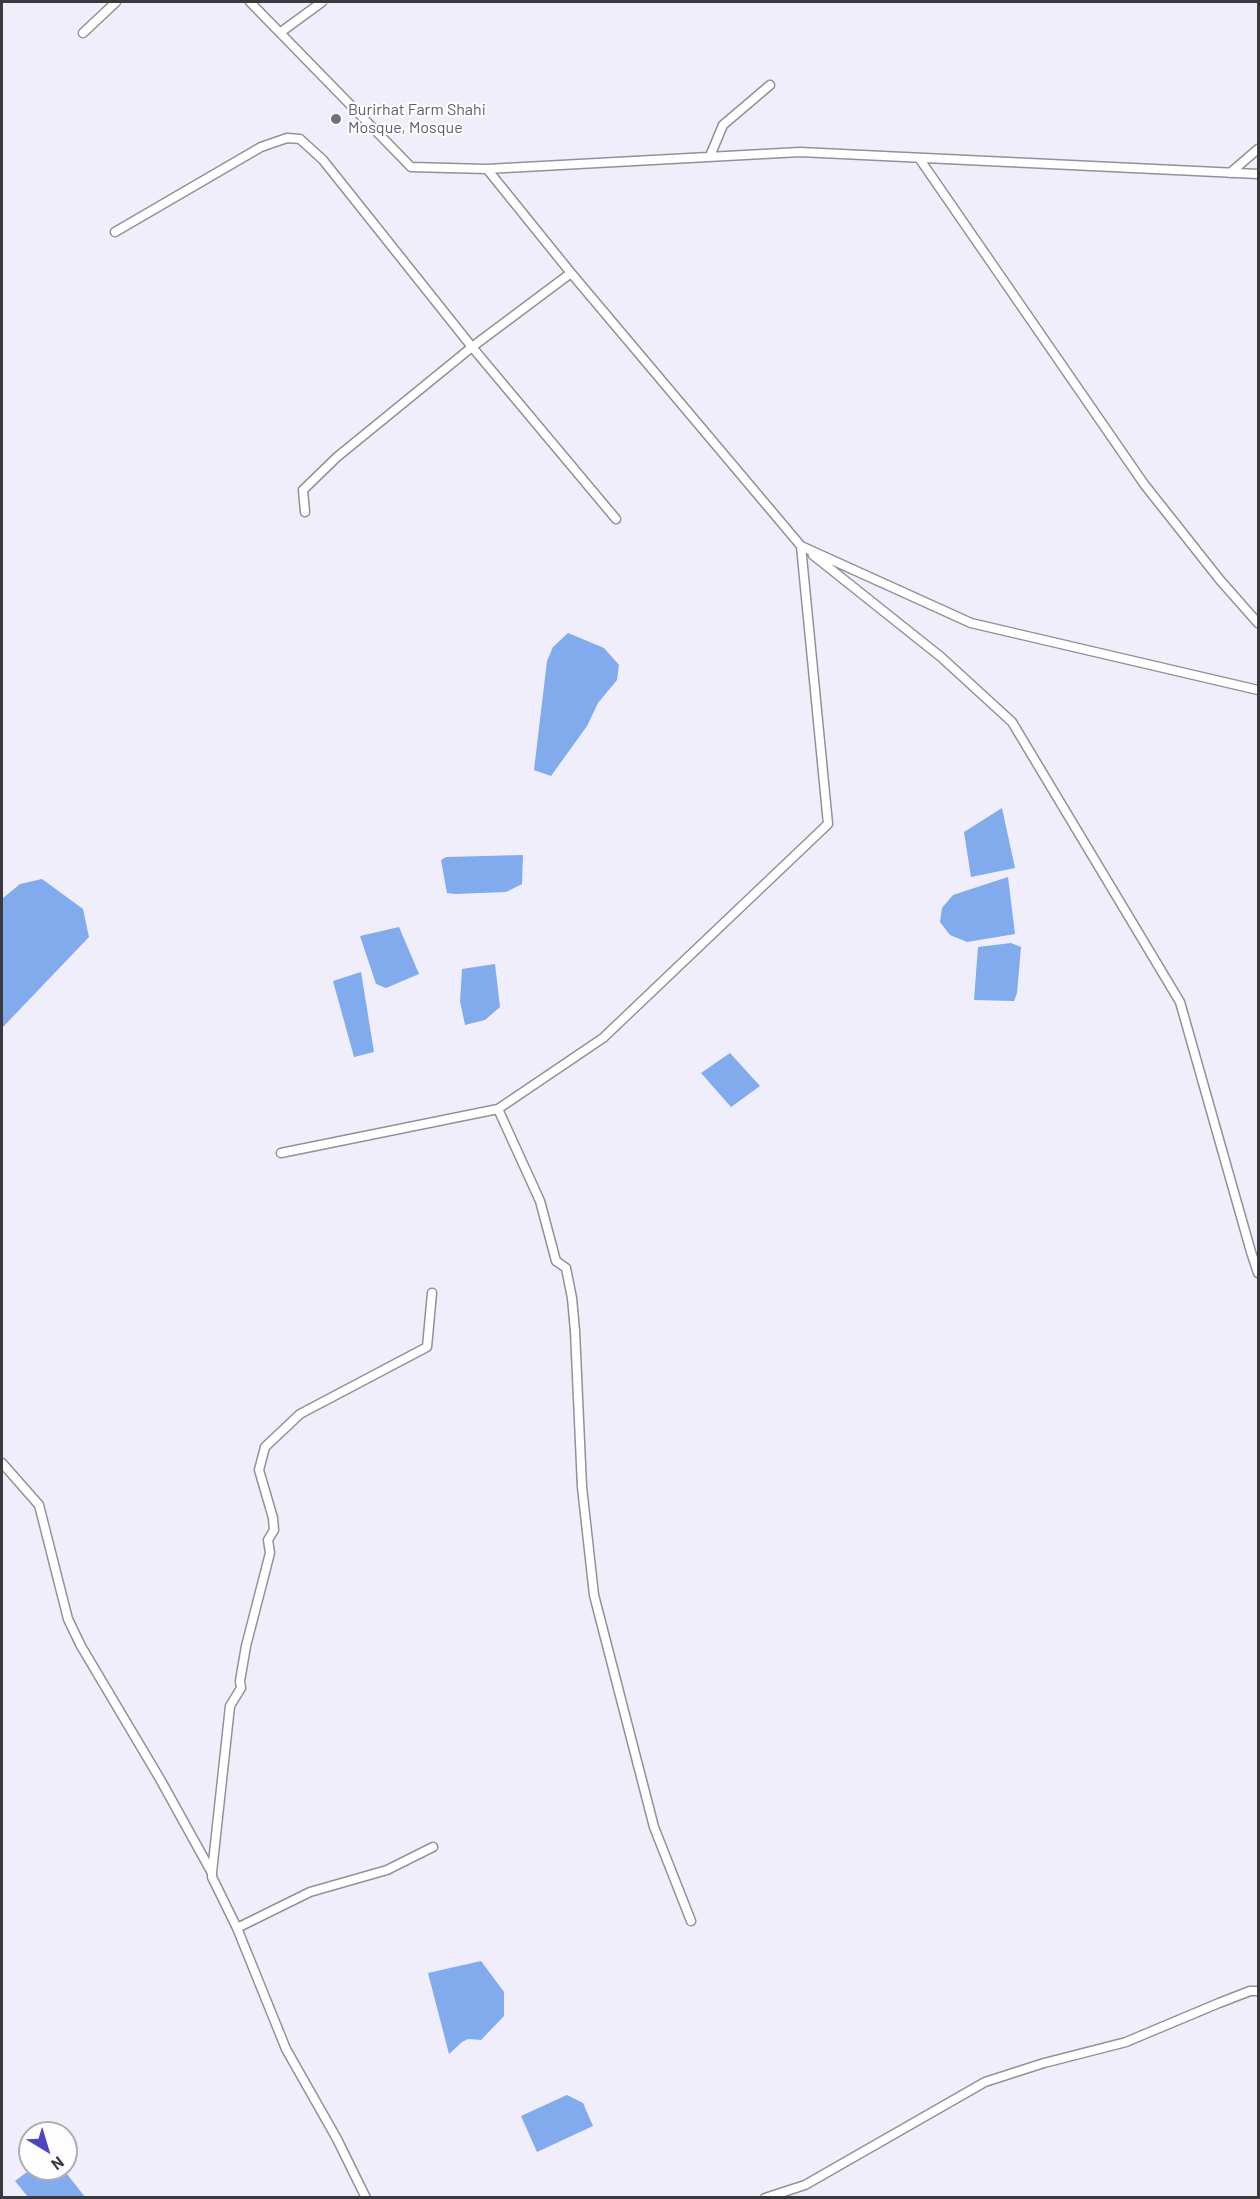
<!DOCTYPE html>
<html>
<head>
<meta charset="utf-8">
<style>
	body { margin:0 }
	#map { position:relative; width:1260px; height:2199px; overflow:hidden; background:#efeefa; font-family:Barlow,sans-serif }
	canvas { display:block }
	.frame { position:absolute; inset:0; border:3px solid #39393e; pointer-events:none }
	.north { position:absolute; left:18px; top:2121px; width:60px; height:60px; box-sizing:border-box; background:#fdfdff; border:2px solid #afafb2; border-radius:50%; rotate:142deg; font-size:16px; font-weight:700; line-height:24px; text-align:center; color:#39393e }
	.north::after { content:''; display:block; margin:auto; width:21px; height:27px; background:#4d46bd; clip-path:polygon(50% 0,100% 100%,50% 72%,0 100%) }
</style>
</head>
<body>
<div id="map">
<canvas width="1260" height="2199"></canvas>
<div class="frame"></div>
<div class="north">N</div>
</div>
<script>
const c = document.querySelector('canvas').getContext('2d');
c.lineJoin = 'round';
function paint(path, color) {
  c.fillStyle = color;
  c.fill(path, 'evenodd');
}
function toPath(rows) {
  const path = new Path2D();
  for (const r of rows) {
    path.moveTo(r[0], r[1]);
    for (let i = 2; i < r.length; i += 2) path.lineTo(r[i], r[i + 1]);
  }
  return path;
}
function strokePath(path, color, width, dash) {
  c.strokeStyle = color;
  c.lineWidth = width;
  c.lineCap = dash ? 'butt' : 'round';
  c.setLineDash(dash || []);
  c.stroke(path);
}
function drawText(font, color, halo, rows, align = 'center') {
  c.font = font + ' Barlow,sans-serif';
  c.lineWidth = 4.5;
  c.setLineDash([]);
  c.textBaseline = 'middle';
  c.strokeStyle = halo;
  c.fillStyle = color;
  for (const [text, x, y, turn = 0] of rows) {
    c.save();
    c.translate(x, y);
    c.rotate((+turn || 0) * Math.PI / 180);
    c.textAlign = isNaN(turn) ? turn : align;
    if (halo) c.strokeText(text, 0, 0);
    c.fillText(text, 0, 0);
    c.restore();
  }
}
const water = toPath([
	[568,633,604,648,619,665,617,680,598,703,587,726,551,776,534,770,547,661,553,647],
	[1002,808,1015,868,971,877,964,832],
	[523,855,522,884,506,892,455,894,447,893,441,860,446,857],
	[1008,877,1015,934,967,942,950,935,940,922,942,908,953,895],
	[42,879,83,909,89,937,2,1028,2,899,20,884],
	[399,927,419,974,386,988,376,984,360,936],
	[1011,943,1021,947,1017,993,1014,1001,974,1000,978,947],
	[495,964,500,1007,485,1020,465,1025,460,1001,462,969],
	[361,972,374,1052,354,1057,333,981],
	[730,1053,760,1086,731,1107,701,1073],
	[481,1961,504,1992,504,2016,481,2040,468,2039,462,2042,449,2054,428,1973],
	[567,2095,583,2103,593,2126,537,2152,521,2116],
	[31,2169,63,2169,85,2197,28,2197,15,2181]
]);
const minor = toPath([
	[250,2,411,167,487,169,800,152,1258,174],
	[281,32,322,2],
	[83,33,116,2],
	[710,156,723,125,770,85],
	[919,158,1144,484,1220,580,1258,623],
	[487,169,571,273,801,546,971,623,1258,690],
	[1230,173,1258,149],
	[115,232,261,147,287,138,300,139,323,160,472,347,616,519],
	[305,512,303,490,337,457,472,347,571,273],
	[813,555,941,657,1012,722,1180,1002,1251,1252,1258,1273],
	[498,1109,540,1201,556,1261,566,1268,572,1298,575,1331,582,1487,594,1595,654,1827,691,1921],
	[281,1153,498,1109,603,1038,828,824,801,546],
	[2,1463,39,1505,68,1619,81,1646,160,1779,212,1873,212,1877,237,1928,286,2049,337,2139,366,2198],
	[212,1872,230,1706,241,1688,240,1681,246,1646,270,1553,268,1540,274,1530,273,1518,259,1470,265,1447,300,1414,427,1347,432,1293],
	[237,1928,310,1892,387,1870,433,1847],
	[765,2198,805,2185,985,2082,1044,2063,1126,2042,1219,2003,1250,1991,1258,1991]
]);
const markers = [
	[336,119,6,"#6b7280"]
];
const worshipNames = [
	["Burirhat Farm Shahi",348,110],
	["Mosque, Mosque",348,128]
];
paint(water, '#81abec');
strokePath(minor, '#91919b', 11);
strokePath(minor, '#fff', 8);
for (const [x, y, r, color] of markers) {
  const dot = new Path2D();
  dot.arc(x, y, r, 0, 2 * Math.PI);
  c.fillStyle = color;
  c.fill(dot);
  strokePath(dot, '#fdfdff', 2);
}
drawText('16px', '#5b616d', '#fdfdff', worshipNames, 'left');
</script>
</body>
</html>
